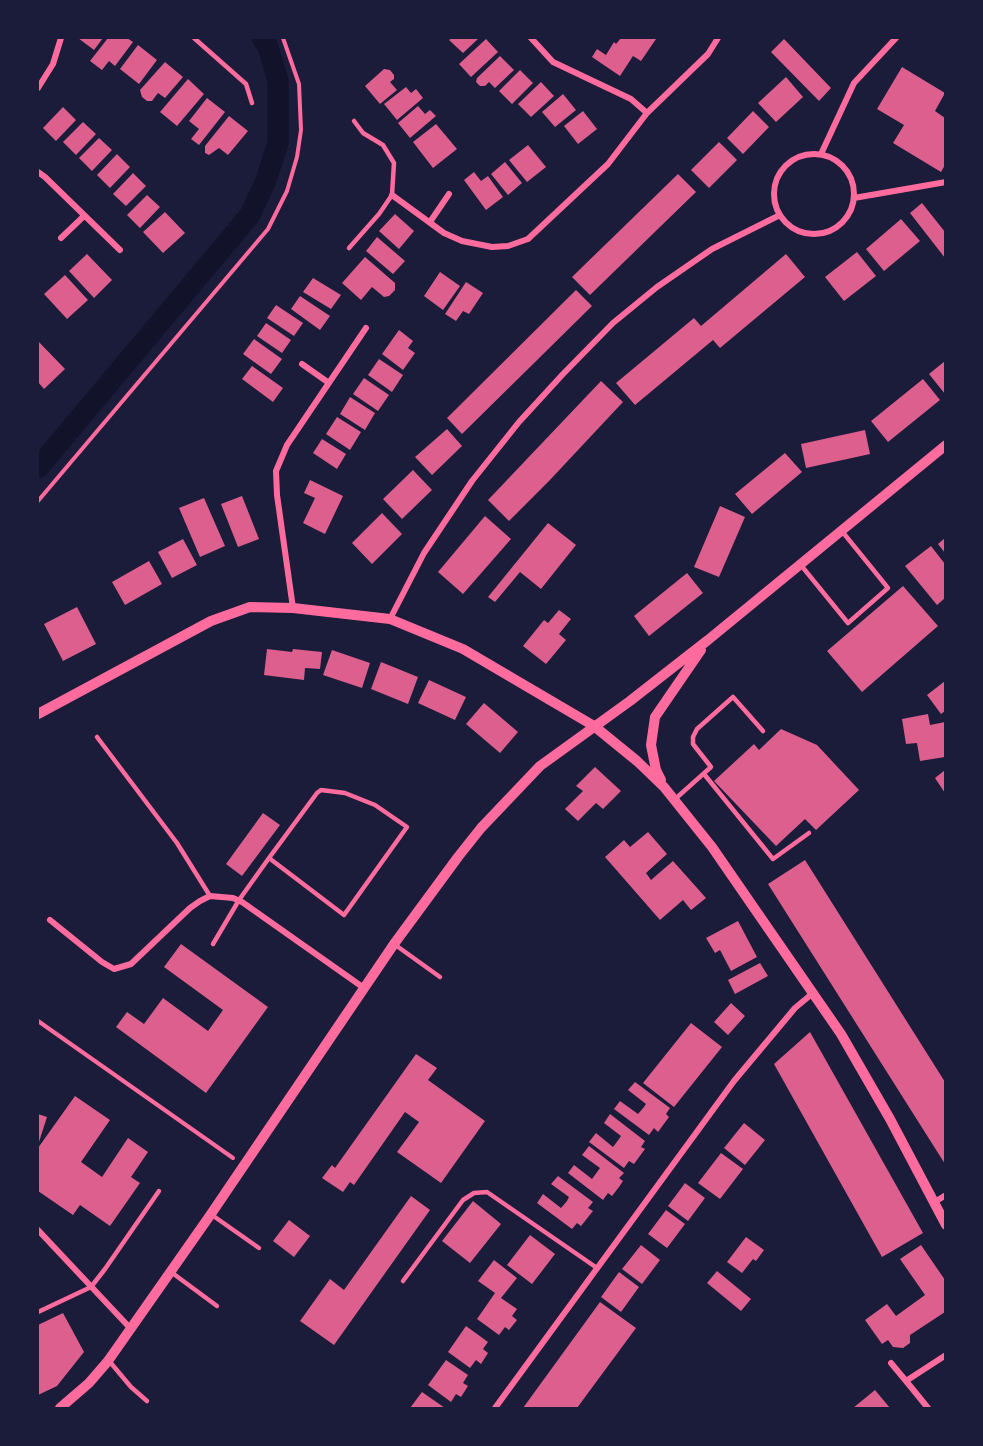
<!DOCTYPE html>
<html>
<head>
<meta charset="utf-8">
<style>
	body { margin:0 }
	#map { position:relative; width:983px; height:1446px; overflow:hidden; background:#1b1b3a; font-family:"DM Sans",sans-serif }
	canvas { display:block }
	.frame { position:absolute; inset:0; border:39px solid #1b1b3a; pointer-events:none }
</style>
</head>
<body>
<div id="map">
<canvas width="983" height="1446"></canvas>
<div class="frame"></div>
</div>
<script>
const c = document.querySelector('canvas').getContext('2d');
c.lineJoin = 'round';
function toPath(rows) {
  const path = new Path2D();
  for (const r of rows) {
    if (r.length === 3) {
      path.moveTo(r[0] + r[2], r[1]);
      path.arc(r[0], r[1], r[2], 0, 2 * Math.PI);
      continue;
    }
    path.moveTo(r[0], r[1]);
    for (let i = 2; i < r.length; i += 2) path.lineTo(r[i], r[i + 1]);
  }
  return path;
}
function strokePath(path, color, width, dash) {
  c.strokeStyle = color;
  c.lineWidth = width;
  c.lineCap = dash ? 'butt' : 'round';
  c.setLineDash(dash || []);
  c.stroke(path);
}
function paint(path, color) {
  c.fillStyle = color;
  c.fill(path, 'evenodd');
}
const canal = toPath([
	[38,468,250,215,266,180,278,143,278,81,268,47,262,38]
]);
const building = toPath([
	[78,38,103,38,94,50],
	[108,38,127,38,133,42,115,66,109,61,102,70,90,61],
	[452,38,479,38,463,53,449,40],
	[621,38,653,38,656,39,641,61,633,56,620,76,592,57,597,49,606,55,614,42,616,44],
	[486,39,498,52,471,77,459,64],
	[784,39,831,88,819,101,771,52],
	[138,45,157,60,139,84,120,69],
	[500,56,514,70,495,88,489,82,485,86,480,86,476,82,477,78],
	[165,62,183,77,165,98,158,93,152,101,147,101,142,97,140,90],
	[902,67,945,93,935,111,945,118,945,165,941,172,893,143,904,125,877,109],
	[384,69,390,70,394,75,394,79,390,82,397,90,380,104,365,86],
	[520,70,533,83,512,104,499,91],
	[786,77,803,97,776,122,758,103],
	[188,79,204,94,177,126,160,112],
	[541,82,554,96,531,117,518,104],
	[406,87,411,93,416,89,423,98,397,120,384,104],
	[563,94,576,110,555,127,542,112],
	[207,98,225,112,199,145,191,139,199,129,189,121],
	[418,106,425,114,430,110,436,116,410,138,398,123],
	[63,107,76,120,56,141,43,128],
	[583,111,597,129,578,144,564,126],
	[753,111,769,127,743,154,727,138],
	[229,116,248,131,228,155,219,148,209,155,205,153,205,146],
	[83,122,96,134,76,155,63,142],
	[436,124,457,149,433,168,413,142],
	[99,138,112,150,92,171,79,158],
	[719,142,737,160,709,188,691,170],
	[528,145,546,167,527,182,509,160],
	[117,154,130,167,110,188,97,175],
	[505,162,522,183,508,195,491,174],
	[474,172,481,181,488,176,503,197,486,210,464,180],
	[133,173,146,186,126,206,113,194],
	[678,174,696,192,590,295,572,277],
	[147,195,160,207,140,228,127,215],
	[922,203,945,232,945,258,910,213],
	[165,212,185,233,163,253,143,232],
	[395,214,414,231,399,249,379,231],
	[901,219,920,241,884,271,866,249],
	[377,237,405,261,393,274,366,251],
	[857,252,876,276,844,301,825,277],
	[87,254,112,280,94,298,69,271],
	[786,254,805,277,720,348,713,340,635,405,616,383,694,318,701,326],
	[365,257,395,283,395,290,389,296,384,297,372,287,361,300,342,283],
	[440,272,460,286,443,310,424,296],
	[65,275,88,300,67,319,44,294],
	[313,278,341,295,331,309,303,292],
	[466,282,483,293,469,314,463,311,456,321,445,314],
	[576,290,592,306,462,434,447,418],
	[300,296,330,316,320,330,291,309],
	[276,305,303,323,294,336,267,318],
	[266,323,291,340,282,353,257,336],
	[399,330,413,341,408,348,415,353,403,370,382,354],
	[254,339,282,359,271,374,243,354],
	[38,341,65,369,44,389,38,382],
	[379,359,403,375,392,392,368,375],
	[945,361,945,394,929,374],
	[252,366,283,388,273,402,242,379],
	[364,378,389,395,378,411,353,394],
	[923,379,940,400,888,442,871,421],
	[601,381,623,402,549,481,509,521,488,500],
	[350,397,375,413,365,430,340,414],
	[337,417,361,432,350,450,326,434],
	[447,429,462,446,432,475,415,457],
	[865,430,870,454,806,468,801,444],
	[322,439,346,454,337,469,313,453],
	[785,453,802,472,752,514,735,494],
	[413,470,432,490,402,519,383,499],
	[310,480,343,496,325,534,303,523,315,498,304,493],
	[242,496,259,539,238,547,221,504],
	[204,498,225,546,200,557,179,508],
	[720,506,745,517,719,577,694,567],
	[382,513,402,534,372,564,352,543],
	[485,516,511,539,463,594,438,572],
	[548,523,576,545,541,589,520,572,495,602,488,597],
	[945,538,945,553,938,544],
	[183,539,197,565,172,578,158,552],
	[931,546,945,564,945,598,937,605,905,566],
	[149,561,162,584,125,605,112,582],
	[687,573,703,593,649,636,634,616],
	[903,586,938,626,862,692,827,651],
	[77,607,96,644,63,661,44,624],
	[559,610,571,619,559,634,566,640,546,664,523,646,544,620,548,623],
	[267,649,292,652,293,649,322,652,320,669,305,668,304,680,264,675],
	[332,650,370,663,362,688,323,675],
	[381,662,418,677,408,704,371,689],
	[429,680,466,697,455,720,418,703],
	[945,681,945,711,941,714,927,695],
	[484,703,518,732,500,753,466,724],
	[928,714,930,725,945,722,945,757,920,761,917,743,906,744,902,719],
	[781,729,817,745,859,790,816,830,805,819,776,846,714,781,754,744,759,750],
	[595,767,621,791,603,809,596,803,578,821,565,809,583,791,576,786],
	[945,770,945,793,935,778],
	[263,813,280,825,242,876,226,864],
	[648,832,667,854,646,873,651,880,673,861,706,898,691,910,683,900,660,920,605,857,624,840,630,847],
	[805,860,945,1082,945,1164,768,884],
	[738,921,757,957,731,971,720,950,715,953,706,938],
	[181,944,268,1007,206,1093,116,1027,127,1012,144,1024,163,998,208,1031,223,1010,164,967],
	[760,963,768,976,735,994,728,980],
	[731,1003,745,1016,728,1035,714,1022],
	[691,1023,722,1047,674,1107,643,1083],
	[810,1032,923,1233,882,1257,774,1064],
	[416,1054,437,1068,428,1080,485,1121,441,1183,397,1152,419,1122,405,1112,354,1185,350,1182,343,1192,322,1178,332,1165,335,1168],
	[635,1082,670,1108,666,1114,669,1117,658,1132,654,1128,649,1135,614,1109,620,1101,638,1114,644,1107,646,1104,628,1090],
	[75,1096,110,1120,81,1162,102,1177,128,1138,148,1152,131,1177,140,1183,110,1226,80,1205,73,1215,38,1191,38,1148],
	[38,1114,47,1117,38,1145],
	[610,1114,645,1141,641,1147,645,1149,634,1164,629,1161,624,1168,589,1142,596,1133,613,1147,619,1139,621,1136,604,1123],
	[744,1123,765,1140,745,1165,724,1148],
	[589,1146,624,1173,619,1178,623,1181,619,1187,612,1196,608,1193,603,1200,568,1173,574,1165,592,1179,600,1168,582,1155],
	[721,1153,743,1169,720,1199,698,1183],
	[558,1176,593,1202,588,1208,593,1211,581,1226,577,1223,572,1229,537,1203,543,1194,561,1208,567,1201,569,1197,551,1184],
	[685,1183,705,1198,688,1221,668,1206],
	[411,1196,430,1210,334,1345,300,1321,330,1279,344,1290],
	[473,1201,501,1224,470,1263,442,1241],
	[666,1210,685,1224,667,1248,648,1234],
	[289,1220,310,1236,294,1257,273,1241],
	[530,1235,555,1254,532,1284,507,1265],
	[746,1237,764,1250,756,1261,753,1259,742,1273,727,1262],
	[641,1245,660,1260,642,1284,622,1269],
	[921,1245,945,1280,945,1312,910,1335,910,1343,903,1348,893,1347,888,1340,882,1344,865,1320,887,1304,896,1316,925,1295,900,1259],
	[494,1260,517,1278,501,1298,517,1309,512,1316,517,1320,509,1330,505,1327,499,1335,477,1319,495,1293,478,1281],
	[717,1271,751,1299,741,1311,707,1283],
	[619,1272,639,1287,621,1312,601,1297],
	[600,1302,636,1328,577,1408,523,1408],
	[63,1313,84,1352,57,1386,38,1395,38,1325],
	[466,1326,488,1342,483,1349,488,1353,481,1364,476,1360,470,1368,448,1352],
	[446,1360,468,1375,463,1383,468,1386,461,1397,456,1394,451,1402,428,1385],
	[875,1390,890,1408,853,1408],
	[422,1392,445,1408,410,1408]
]);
const path = toPath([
	[38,501,268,229,287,191,297,157,301,130,299,84,283,38],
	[38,1021,233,1158]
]);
const service = toPath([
	[194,38,246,84,252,103],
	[349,248,379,214,392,195,394,163,383,145,363,133,354,121],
	[800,564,848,623,888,588,841,530],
	[97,737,177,843,210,896],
	[704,774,773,859,809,833],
	[674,800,711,767,693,744,693,737,697,729,733,697,763,731],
	[213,944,239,900,269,858,317,793,321,790,345,793,375,805,407,827,344,915,269,858],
	[394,944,440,977],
	[212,1215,259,1248],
	[171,1272,217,1306],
	[403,1281,463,1200,474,1193,487,1192,597,1268],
	[38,1312,91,1287,105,1269,159,1191],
	[110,1362,131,1387,147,1401]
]);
const minor = toPath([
	[531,38,553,62,631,99,647,113],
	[38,88,53,64,61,38],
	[814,194,40],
	[821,154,854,83,896,38],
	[38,172,45,177,120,250],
	[392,195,444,233,462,241,492,247,508,246,528,239,608,164,647,113,708,54,718,38],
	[854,198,946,182],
	[430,222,449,194],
	[61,238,84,216],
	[302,364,329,383],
	[293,608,277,495,276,471,287,445,366,328],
	[390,619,424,553,472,481,519,422,563,374,613,323,657,287,712,249,778,216],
	[50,920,102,962,114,969,131,964,190,908,200,901,210,896,233,898,242,902,364,988],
	[933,1203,946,1195],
	[38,1230,131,1329],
	[891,1363,906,1381],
	[495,1408,734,1081,795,1008,813,993],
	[928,1408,906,1381,946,1355]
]);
const tertiary = toPath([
	[38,714,211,621,250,607,293,608,390,619,463,649,594,726,637,761,664,787,712,847,841,1034,890,1119,946,1225],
	[661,780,656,770,651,745,655,717,701,650],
	[60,1408,89,1383,108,1361,211,1214,394,944,458,857,481,828,540,766,630,701,708,640,946,445]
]);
strokePath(canal, '#12122b', 21);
paint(building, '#dd5f8e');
strokePath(path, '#ff6b9d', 4);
strokePath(service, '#ff6b9d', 4.5);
strokePath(minor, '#ff6b9d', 6);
strokePath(tertiary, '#ff6b9d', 10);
</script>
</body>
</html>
